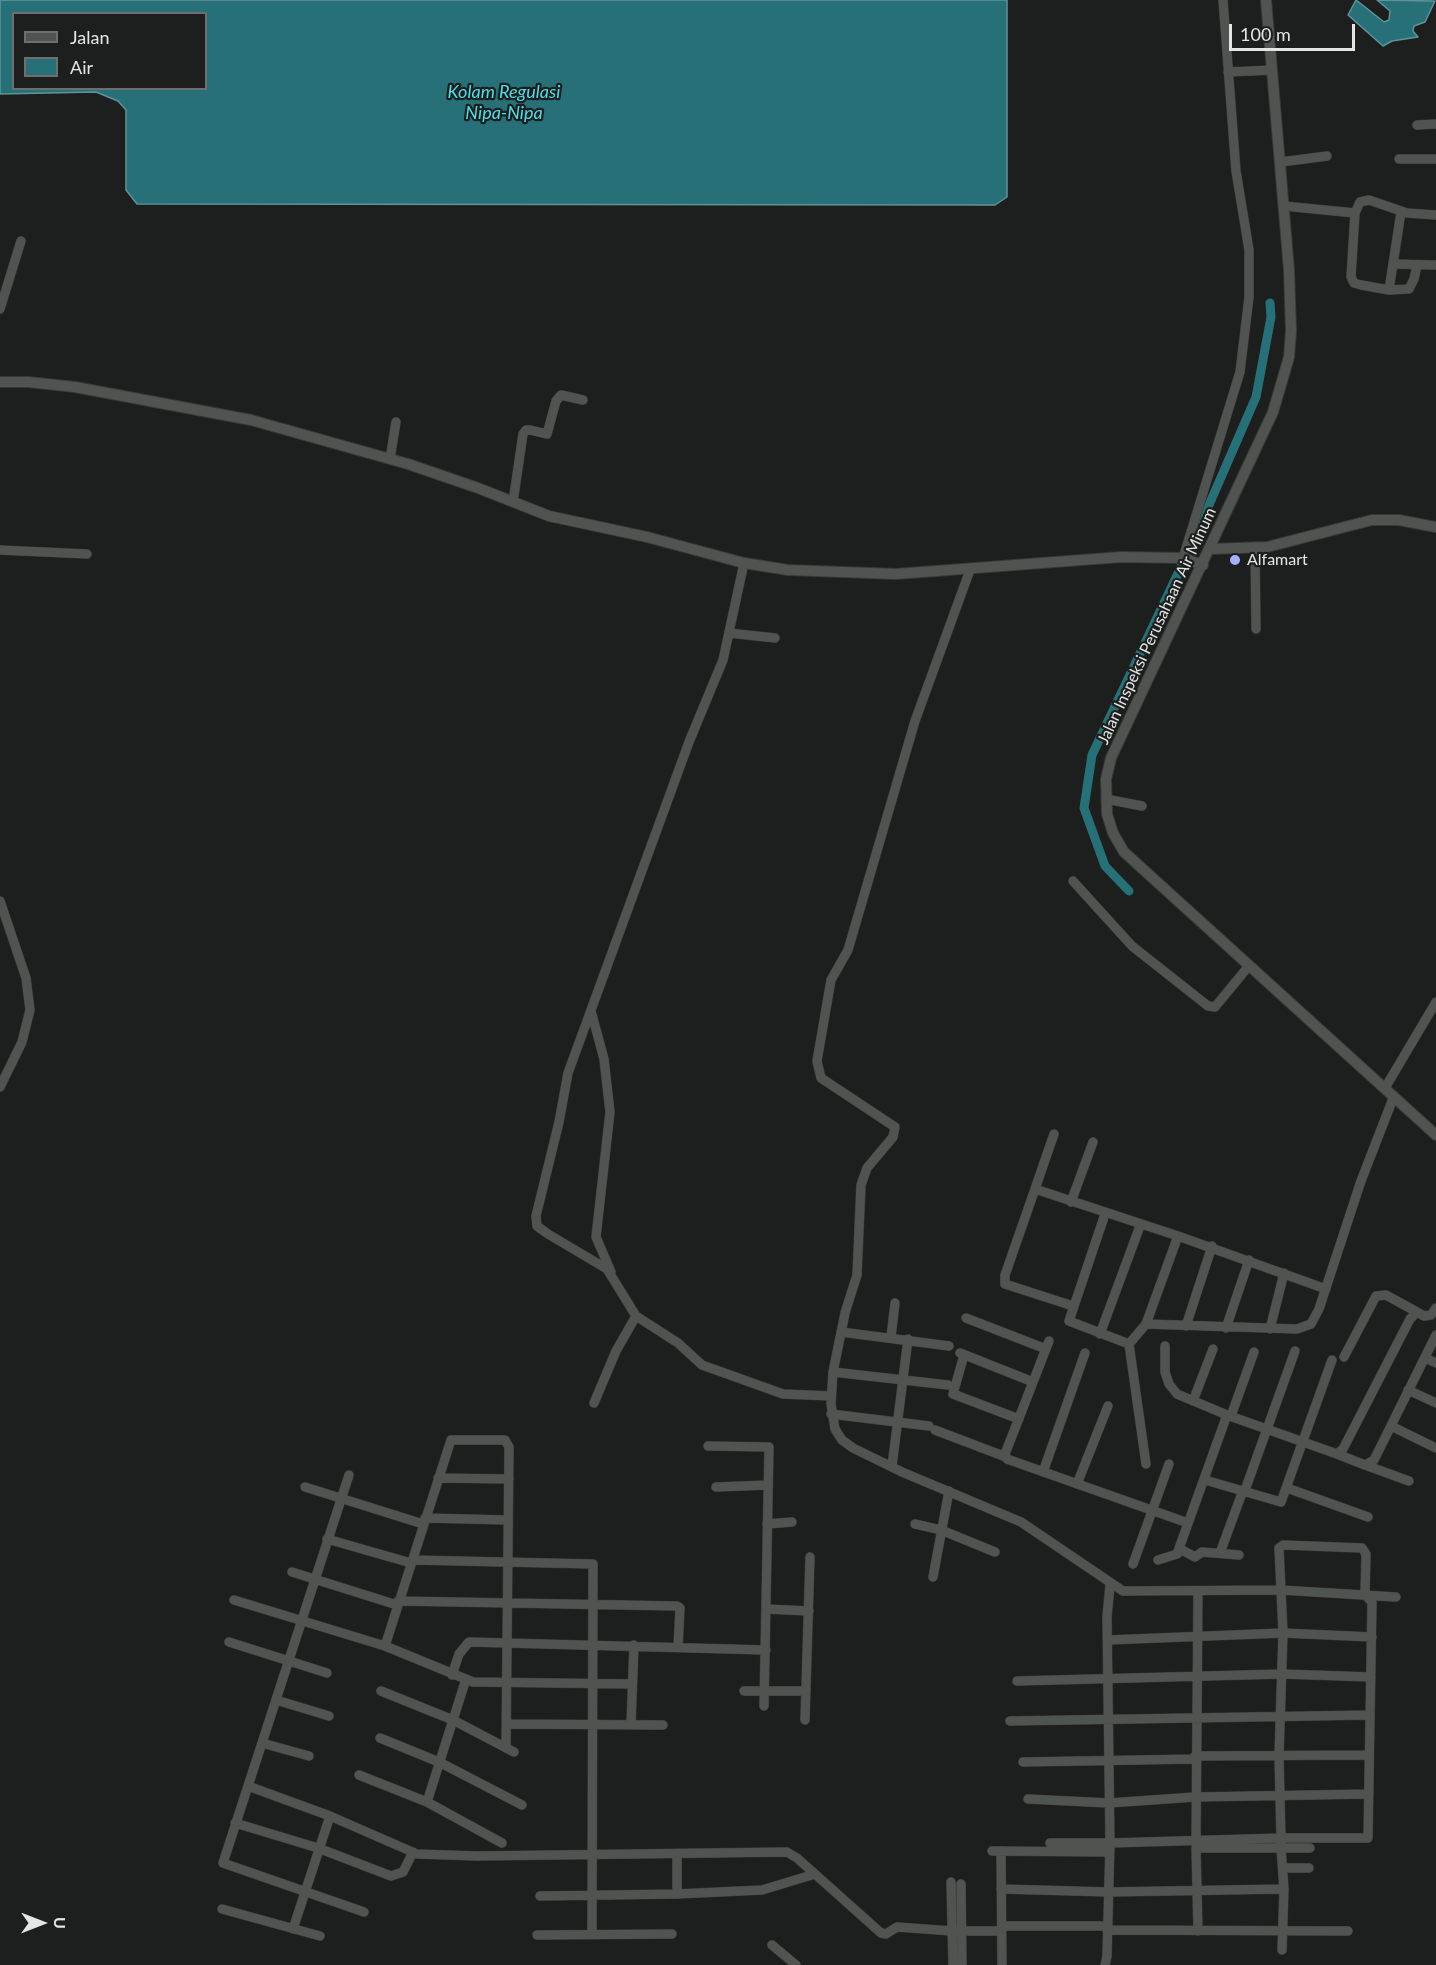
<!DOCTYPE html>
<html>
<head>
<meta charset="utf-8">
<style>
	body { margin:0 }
	#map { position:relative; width:1436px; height:1965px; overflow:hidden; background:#1c1f1d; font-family:Lato,sans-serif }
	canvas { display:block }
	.legend { position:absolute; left:12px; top:12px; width:195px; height:78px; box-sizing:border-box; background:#1c1f1d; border:2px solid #6c6f6d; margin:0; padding:8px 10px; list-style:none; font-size:18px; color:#e4e6e5 }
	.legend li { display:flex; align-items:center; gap:12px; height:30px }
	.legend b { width:30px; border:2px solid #6c6f6d }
	.north { position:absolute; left:12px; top:1893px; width:60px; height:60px; -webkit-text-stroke:4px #1c1f1d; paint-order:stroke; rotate:90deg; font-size:16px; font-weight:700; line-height:24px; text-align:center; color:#e4e6e5 }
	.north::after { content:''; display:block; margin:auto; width:21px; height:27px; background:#e4e6e5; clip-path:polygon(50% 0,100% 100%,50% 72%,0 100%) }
	.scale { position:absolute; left:1229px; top:24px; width:126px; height:27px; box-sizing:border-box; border:3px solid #e4e6e5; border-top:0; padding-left:8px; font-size:18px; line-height:21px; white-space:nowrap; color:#e4e6e5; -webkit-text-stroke:4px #1c1f1d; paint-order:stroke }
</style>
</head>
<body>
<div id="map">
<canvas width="1436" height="1965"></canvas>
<ul class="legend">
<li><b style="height:8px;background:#505451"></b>Jalan</li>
<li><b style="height:16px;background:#287077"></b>Air</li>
</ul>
<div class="north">U</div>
<div class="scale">100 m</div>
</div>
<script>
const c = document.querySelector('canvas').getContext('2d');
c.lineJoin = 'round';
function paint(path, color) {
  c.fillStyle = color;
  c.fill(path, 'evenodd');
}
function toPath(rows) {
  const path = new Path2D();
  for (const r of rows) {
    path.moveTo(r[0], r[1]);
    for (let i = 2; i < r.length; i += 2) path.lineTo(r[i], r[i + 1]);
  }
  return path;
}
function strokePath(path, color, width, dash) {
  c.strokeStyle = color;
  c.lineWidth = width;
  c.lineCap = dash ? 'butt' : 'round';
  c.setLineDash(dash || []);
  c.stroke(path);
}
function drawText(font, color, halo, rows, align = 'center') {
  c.font = font + ' Lato,sans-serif';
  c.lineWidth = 4.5;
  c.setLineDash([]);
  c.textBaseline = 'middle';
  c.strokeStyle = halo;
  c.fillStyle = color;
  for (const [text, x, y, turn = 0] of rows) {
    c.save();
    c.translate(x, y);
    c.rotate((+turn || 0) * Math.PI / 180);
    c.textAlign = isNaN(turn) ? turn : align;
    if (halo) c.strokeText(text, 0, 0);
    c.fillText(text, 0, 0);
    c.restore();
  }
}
const water = toPath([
	[0,0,1007,0,1007,197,995,205,137,204,126,190,126,110,118,101,96,92,0,94,0,0],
	[14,14,206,14,206,88,14,88,14,14],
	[1356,0,1384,22,1389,20,1390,11,1377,0,1435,1,1425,22,1414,26,1413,31,1418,37,1392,41,1383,46,1348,15,1356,0]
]);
const canal = toPath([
	[1192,544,1256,397,1271,317,1270,303],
	[1129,891,1105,866,1084,808,1092,755,1182,565]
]);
const minor = toPath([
	[1228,72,1272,70],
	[1417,125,1436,124],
	[1399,159,1436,159],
	[1281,162,1327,156],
	[1284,206,1355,213],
	[1401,212,1389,290,1409,289,1414,279,1417,265],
	[1393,264,1436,265],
	[1389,290,1361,285,1354,283,1351,277,1355,213,1360,202,1369,200,1407,213,1436,215],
	[0,309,21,241],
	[390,459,396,422],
	[513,502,523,434,526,430,530,430,547,434,556,401,561,395,583,400],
	[1255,549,1256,629],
	[0,550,87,554],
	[1183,558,1240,372,1249,297,1249,250,1236,171,1223,0],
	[744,563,723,660,689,742,568,1073,559,1122,536,1216,537,1226,548,1234,607,1269,636,1316,678,1343,702,1365,783,1394,831,1396],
	[970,570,915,721,848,950,831,980,817,1061,821,1078,895,1127,893,1137,867,1168,861,1185,857,1275,845,1313,833,1372,831,1404,835,1429,842,1440,853,1448,902,1472,1021,1522,1123,1591,1281,1590,1396,1597],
	[729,633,775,638],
	[1106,799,1142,806],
	[1073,881,1132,946,1208,1006,1215,1007,1248,967],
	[0,901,26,978,30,1010,22,1042,0,1087],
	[591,1011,604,1059,610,1112,596,1237,611,1272],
	[1385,1088,1436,1002],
	[1054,1134,1035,1189,1178,1236],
	[1035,1189,1005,1275,1005,1284,1073,1306],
	[1071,1202,1093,1142],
	[1105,1214,1069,1321,1129,1344],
	[966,1318,1046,1349],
	[1146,1324,1297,1329,1311,1324,1319,1309,1361,1181,1394,1096],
	[1186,1326,1212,1246],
	[1226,1328,1249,1260],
	[1270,1329,1284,1273],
	[841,1332,949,1346],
	[1100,1334,1140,1226],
	[891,1337,895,1303],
	[1049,1341,1005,1454,1007,1459,1188,1523],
	[1165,1346,1165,1372,1169,1384,1177,1394,1227,1415],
	[960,1353,1033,1382],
	[964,1355,953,1394,1019,1419],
	[1344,1357,1376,1296,1386,1295,1417,1312],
	[1425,1358,1436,1363],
	[833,1372,948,1385],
	[1408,1390,1436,1403],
	[1193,1401,1213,1349],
	[594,1403,616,1351,636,1316],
	[831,1414,929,1426],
	[1231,1416,1254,1352],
	[1391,1426,1436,1448],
	[935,1430,1006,1457],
	[708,1446,769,1447,764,1706],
	[1337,1454,1365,1465,1374,1460,1436,1335],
	[1146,1464,1129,1344,1146,1324,1178,1236,1326,1289],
	[1365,1465,1409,1481],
	[892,1466,908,1339],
	[1043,1472,1085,1353],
	[349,1475,223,1863,364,1912],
	[438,1478,509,1479],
	[1205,1480,1281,1502,1332,1360],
	[1077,1484,1108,1406],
	[305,1487,423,1524],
	[716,1487,768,1485],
	[1287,1488,1368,1517],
	[1244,1493,1295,1351],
	[425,1518,508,1520],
	[767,1524,792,1522],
	[915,1524,941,1530,995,1552],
	[327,1539,411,1563],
	[1220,1553,1242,1493],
	[1177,1554,1227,1415,1337,1454,1343,1449,1410,1319,1417,1312,1424,1316,1431,1315,1436,1308],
	[412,1560,593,1564,592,1934],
	[1158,1560,1177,1554,1182,1550,1195,1557,1202,1552,1239,1555],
	[1133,1564,1169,1464],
	[292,1572,397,1605],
	[933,1577,949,1491],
	[234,1600,385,1646,473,1682,632,1684],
	[398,1601,677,1606,680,1608,678,1647],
	[766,1609,809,1611],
	[1108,1640,1283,1633,1372,1637],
	[229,1642,327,1673],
	[385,1646,451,1440,505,1440,509,1447,506,1748],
	[452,1675,459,1654,469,1642,766,1650],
	[466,1679,453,1720,514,1752],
	[1017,1681,1282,1674,1371,1677],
	[381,1691,453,1720,427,1802],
	[744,1691,806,1691],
	[276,1700,329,1716],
	[805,1720,810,1557],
	[1010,1721,1370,1715],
	[507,1724,663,1725],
	[631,1724,634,1645],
	[380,1738,439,1762,522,1805],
	[262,1743,309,1756],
	[1195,1756,1369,1755],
	[1023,1762,1195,1759],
	[359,1775,427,1802,502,1843],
	[248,1786,330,1816,417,1854,477,1856,787,1852,797,1858,881,1933,886,1934,897,1927,952,1931,1002,1931],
	[1028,1799,1109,1803,1195,1797,1369,1794],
	[235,1823,318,1848,391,1876,403,1872,413,1852],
	[1196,1841,1198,1592],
	[1050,1843,1110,1843,1281,1838,1368,1838,1372,1602,1365,1595,1366,1554,1362,1548,1283,1545,1279,1548,1283,1633,1279,1756,1281,1838,1281,1848,1284,1889,1282,1950],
	[992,1851,1109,1852],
	[1001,1851,1002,1965],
	[1283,1868,1309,1868],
	[951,1882,953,1965],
	[961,1884,962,1965],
	[1001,1889,1109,1892,1284,1889],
	[677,1894,762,1890,815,1874],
	[540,1896,677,1894,677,1854],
	[222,1909,320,1936],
	[1002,1926,1107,1926],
	[293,1929,330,1816],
	[1107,1930,1348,1931],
	[1198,1931,1196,1848,1310,1848],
	[537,1935,672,1934],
	[772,1945,796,1965],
	[1105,1965,1107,1956,1110,1843,1107,1617,1110,1585]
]);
const tertiary = toPath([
	[1266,0,1289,270,1291,331,1289,357,1273,412,1111,758,1106,779,1107,814,1113,833,1124,852,1436,1135],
	[0,382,28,382,75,387,251,420,408,464,478,488,549,516,647,537,744,563,788,570,896,574,1121,557,1183,558,1203,565],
	[1210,549,1267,547,1372,520,1399,520,1436,527]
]);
const markers = [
	[1235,560,6,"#a5b1fc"]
];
const poiNames = [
	["Alfamart",1247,560]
];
const streetNames = [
	["Jalan Inspeksi Perusahaan Air Minum",1157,626,-65]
];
const waterNames = [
	["Kolam Regulasi",504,92],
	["Nipa-Nipa",504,113]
];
paint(water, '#287077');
strokePath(water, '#609398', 1.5);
strokePath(canal, '#287077', 9);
strokePath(minor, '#383a38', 10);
strokePath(tertiary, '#383a38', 12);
strokePath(minor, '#505451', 9);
strokePath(tertiary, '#505451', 10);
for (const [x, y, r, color] of markers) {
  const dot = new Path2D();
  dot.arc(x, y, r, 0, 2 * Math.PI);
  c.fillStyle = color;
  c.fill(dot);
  strokePath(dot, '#1c1f1d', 2);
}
drawText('16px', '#e4e6e5', '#1c1f1d', poiNames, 'left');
drawText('16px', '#e4e6e5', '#1c1f1d', streetNames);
drawText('italic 18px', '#51dce9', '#1c1f1d', waterNames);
</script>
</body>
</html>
